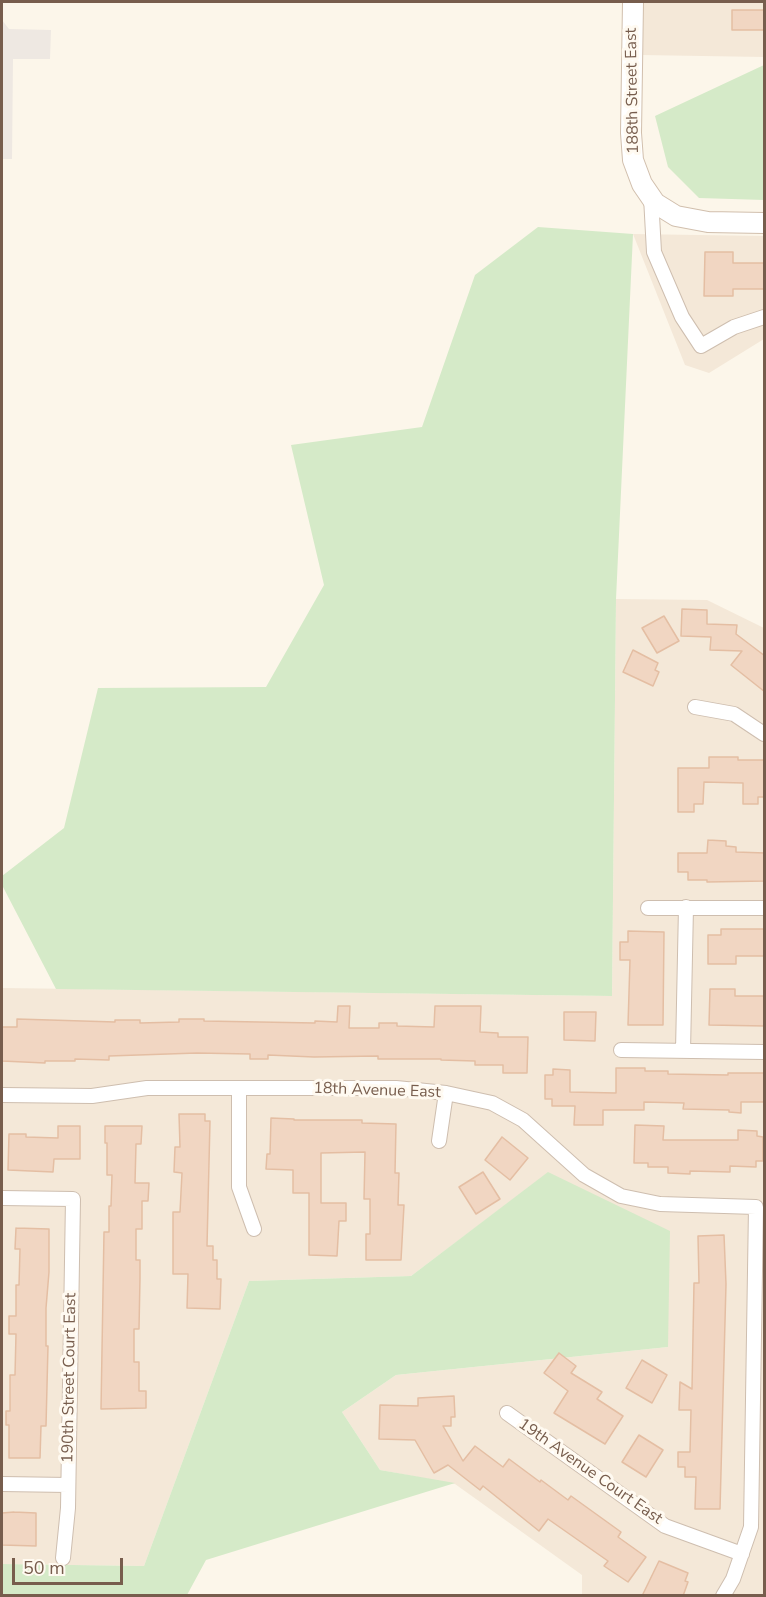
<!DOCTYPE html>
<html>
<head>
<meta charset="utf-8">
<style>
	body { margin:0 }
	#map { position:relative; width:766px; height:1597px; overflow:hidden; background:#fcf6ea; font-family:"Nunito Sans",sans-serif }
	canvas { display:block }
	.frame { position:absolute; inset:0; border:3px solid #775d4d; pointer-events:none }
	.scale { position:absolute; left:12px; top:1558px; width:111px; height:27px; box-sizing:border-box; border:3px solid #775d4d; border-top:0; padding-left:8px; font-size:18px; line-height:21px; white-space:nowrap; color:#775d4d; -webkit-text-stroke:4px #fffaf1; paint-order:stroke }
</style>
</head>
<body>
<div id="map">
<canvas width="766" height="1597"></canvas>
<div class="frame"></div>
<div class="scale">50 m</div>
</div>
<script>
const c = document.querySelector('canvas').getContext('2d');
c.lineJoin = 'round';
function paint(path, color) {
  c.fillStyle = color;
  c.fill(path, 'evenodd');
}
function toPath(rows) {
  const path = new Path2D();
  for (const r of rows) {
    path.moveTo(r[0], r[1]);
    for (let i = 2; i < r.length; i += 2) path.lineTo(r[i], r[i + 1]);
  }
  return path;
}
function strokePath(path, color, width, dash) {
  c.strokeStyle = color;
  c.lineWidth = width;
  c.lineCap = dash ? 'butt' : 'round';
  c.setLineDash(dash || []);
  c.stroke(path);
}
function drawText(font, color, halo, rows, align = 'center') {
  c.font = font + ' "Nunito Sans",sans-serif';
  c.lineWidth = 6;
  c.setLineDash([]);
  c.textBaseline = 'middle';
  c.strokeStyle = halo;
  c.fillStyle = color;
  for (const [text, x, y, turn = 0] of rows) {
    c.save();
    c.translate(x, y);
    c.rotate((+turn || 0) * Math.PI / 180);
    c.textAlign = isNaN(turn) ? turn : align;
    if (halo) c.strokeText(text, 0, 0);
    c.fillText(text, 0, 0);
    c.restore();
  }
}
const residential = toPath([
	[642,2,764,2,764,57,641,55],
	[633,234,764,236,764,339,709,373,685,365],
	[616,599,707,600,764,628,764,1595,582,1595,582,1575,455,1484,380,1470,342,1412,396,1375,668,1347,548,1173,411,1276,249,1281,144,1566,2,1564,2,988,612,996]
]);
const industrial = toPath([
	[2,20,9,29,51,30,50,59,13,59,12,159,2,159]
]);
const green = toPath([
	[764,65,764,200,699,198,668,167,655,116],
	[538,227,633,234,616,599,612,996,56,989,2,885,2,876,64,828,98,688,266,687,324,585,291,445,422,427,475,275],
	[548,1172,670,1231,668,1347,396,1375,342,1412,380,1470,455,1483,206,1560,187,1595,2,1596,2,1564,144,1566,249,1281,411,1276]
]);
const building = toPath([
	[732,10,765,10,765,30,732,30,732,10],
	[705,252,733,252,733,263,765,263,765,289,733,289,733,296,704,296,705,252],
	[682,609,707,610,707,624,737,625,736,634,765,656,765,692,731,665,742,651,710,650,711,637,681,636,682,609],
	[664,616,679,641,657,653,642,628,664,616],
	[633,650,658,663,655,670,659,672,653,686,623,672,633,650],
	[709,757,738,757,738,760,765,760,765,797,758,797,758,804,743,804,743,783,704,782,703,804,694,804,694,812,678,812,678,768,709,768,709,757],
	[708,840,726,841,726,846,736,847,736,852,765,853,765,881,707,882,707,880,688,880,688,872,678,872,678,853,707,853,708,840],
	[721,929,765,929,765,956,736,956,736,964,708,964,708,935,721,935,721,929],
	[628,931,664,932,663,1025,628,1025,630,960,620,960,620,942,628,942,628,931],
	[710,989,735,989,735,996,765,996,765,1026,709,1025,710,989],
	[338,1006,350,1006,349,1028,379,1028,379,1023,397,1023,397,1026,434,1027,435,1006,481,1006,480,1032,498,1033,498,1037,528,1037,527,1073,503,1073,503,1065,475,1065,475,1061,441,1060,441,1059,378,1059,378,1056,314,1057,268,1055,268,1059,250,1059,250,1054,197,1053,109,1056,109,1060,75,1059,75,1061,45,1061,45,1063,2,1061,2,1027,17,1027,17,1019,115,1022,115,1020,140,1020,140,1023,179,1022,179,1019,204,1019,204,1021,315,1023,315,1021,337,1022,338,1006],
	[564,1012,596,1012,595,1041,564,1040,564,1012],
	[616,1068,645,1068,645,1071,668,1071,668,1074,728,1075,728,1073,765,1073,765,1102,741,1102,741,1113,729,1112,729,1110,683,1109,684,1103,644,1102,644,1110,603,1110,603,1125,574,1125,575,1106,552,1106,552,1099,545,1099,545,1075,553,1075,553,1069,570,1070,570,1092,616,1093,616,1068],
	[179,1114,205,1114,205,1121,210,1121,207,1246,213,1246,213,1260,217,1260,217,1279,221,1279,220,1309,187,1308,188,1274,173,1274,173,1212,180,1212,182,1173,174,1172,175,1147,180,1147,179,1114],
	[271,1118,294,1119,294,1120,362,1120,362,1123,396,1124,395,1173,399,1173,398,1205,404,1205,401,1260,366,1260,366,1234,370,1234,370,1199,364,1199,365,1152,321,1153,321,1203,346,1203,346,1221,339,1221,337,1256,309,1255,309,1193,293,1193,293,1170,266,1169,267,1154,270,1154,271,1118],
	[635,1125,664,1126,663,1140,738,1140,738,1130,757,1131,757,1136,763,1137,763,1161,756,1161,756,1167,730,1166,730,1172,690,1171,690,1174,668,1173,668,1167,648,1167,648,1163,634,1163,635,1125],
	[58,1126,80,1126,80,1159,54,1159,53,1172,8,1170,9,1134,26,1134,26,1137,58,1138,58,1126],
	[105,1126,142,1126,141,1144,136,1144,135,1183,149,1183,148,1201,142,1201,142,1229,136,1229,136,1260,140,1260,140,1278,139,1329,134,1329,134,1362,139,1362,139,1391,146,1391,146,1408,101,1409,104,1232,109,1232,109,1206,111,1206,112,1175,107,1175,107,1143,105,1143,105,1126],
	[502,1137,528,1158,510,1180,485,1160,502,1137],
	[483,1172,500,1199,476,1214,459,1187,483,1172],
	[16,1228,49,1229,49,1272,46,1308,46,1346,48,1346,46,1426,41,1426,40,1458,9,1458,9,1425,6,1425,6,1411,10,1411,10,1375,15,1375,16,1334,9,1334,9,1316,16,1316,16,1285,19,1285,20,1249,15,1249,16,1228],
	[724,1235,726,1284,720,1509,695,1509,696,1477,685,1477,685,1467,678,1467,678,1452,690,1452,691,1410,679,1410,680,1382,692,1389,694,1283,699,1283,698,1236,724,1235],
	[559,1353,576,1366,571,1373,602,1392,597,1399,623,1416,605,1444,554,1413,568,1391,544,1373,559,1353],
	[642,1360,667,1375,652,1403,626,1388,642,1360],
	[454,1396,455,1417,451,1417,451,1426,443,1426,463,1461,475,1446,503,1467,509,1459,540,1482,541,1480,568,1500,571,1496,621,1532,618,1537,646,1557,628,1582,604,1566,608,1561,548,1519,539,1531,483,1486,480,1490,448,1465,434,1473,415,1440,379,1439,380,1405,418,1406,418,1398,454,1396],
	[639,1435,663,1450,646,1477,622,1462,639,1435],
	[14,1512,36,1513,36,1546,2,1545,2,1513,14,1512],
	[659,1561,688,1573,685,1581,688,1582,683,1596,642,1596,659,1561]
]);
const street = toPath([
	[651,197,654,252,682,317,701,346,734,327,764,317],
	[695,707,734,714,764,734],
	[648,908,764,908],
	[621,1050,764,1052],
	[683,1051,686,907],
	[239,1088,239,1187,254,1229],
	[2,1095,92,1096,147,1088,396,1088,446,1093,492,1103,523,1120,584,1175,621,1196,660,1204,756,1207,751,1527,733,1579,723,1596],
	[439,1141,446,1093],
	[2,1198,73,1199,68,1508,63,1558],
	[507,1413,665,1526,742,1554],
	[2,1484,68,1485]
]);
const secondary = toPath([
	[633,2,631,133,633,160,642,184,655,203,676,216,708,222,764,223]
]);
const streetNames = [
	["188th Street East",633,91,-91],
	["18th Avenue East",377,1091,2],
	["190th Street Court East",70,1378,-89],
	["19th Avenue Court East",590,1472,35]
];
paint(residential, '#f4e8d8');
paint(industrial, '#eee8e2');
paint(green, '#d5eac8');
paint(building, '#f1d6c2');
strokePath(building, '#e4bea3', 1.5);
strokePath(street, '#cebeaf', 16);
strokePath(secondary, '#d1bfad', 22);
strokePath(street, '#fff', 14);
strokePath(secondary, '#fff', 20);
drawText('16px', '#775d4d', '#fffaf1', streetNames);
</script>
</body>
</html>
